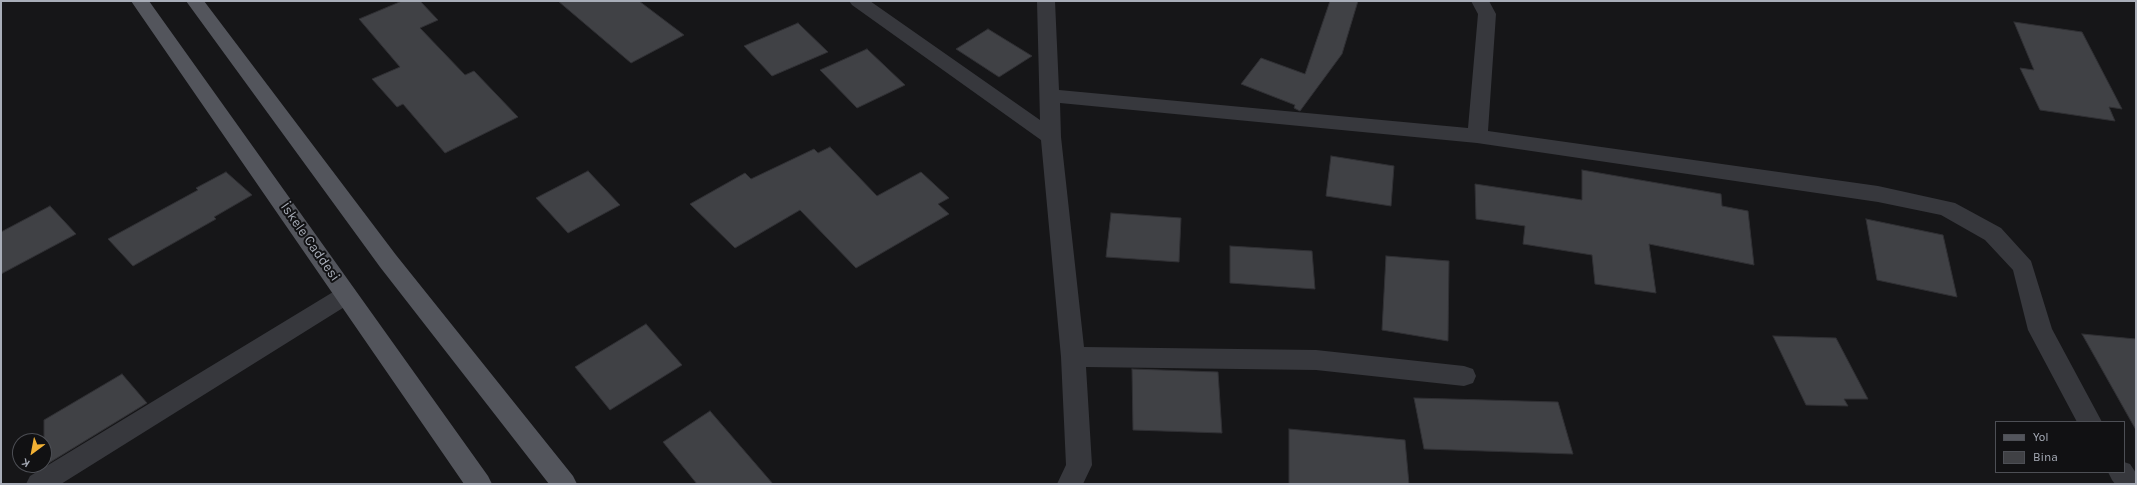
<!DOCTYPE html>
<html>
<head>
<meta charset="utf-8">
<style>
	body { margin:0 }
	#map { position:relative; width:2137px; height:485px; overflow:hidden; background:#161618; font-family:Karla,sans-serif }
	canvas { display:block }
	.frame { position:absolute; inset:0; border:2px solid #a8adb8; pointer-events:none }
	.legend { position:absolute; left:1995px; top:421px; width:130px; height:52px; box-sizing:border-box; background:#111113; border:1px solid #4d4f55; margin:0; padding:5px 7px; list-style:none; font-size:12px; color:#a8adb8 }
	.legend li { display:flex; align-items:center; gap:8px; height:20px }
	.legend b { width:20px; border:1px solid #4d4f55 }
	.north { position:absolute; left:12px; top:433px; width:40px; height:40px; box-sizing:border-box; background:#111113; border:1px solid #4d4f55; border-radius:50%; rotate:212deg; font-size:11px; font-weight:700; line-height:16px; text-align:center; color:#a8adb8 }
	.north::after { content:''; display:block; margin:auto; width:14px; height:18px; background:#f2b134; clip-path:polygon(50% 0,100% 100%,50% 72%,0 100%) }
</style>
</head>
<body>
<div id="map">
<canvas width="2137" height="485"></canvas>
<div class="frame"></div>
<ul class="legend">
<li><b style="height:5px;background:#53555c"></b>Yol</li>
<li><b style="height:11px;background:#404145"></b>Bina</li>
</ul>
<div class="north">K</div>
</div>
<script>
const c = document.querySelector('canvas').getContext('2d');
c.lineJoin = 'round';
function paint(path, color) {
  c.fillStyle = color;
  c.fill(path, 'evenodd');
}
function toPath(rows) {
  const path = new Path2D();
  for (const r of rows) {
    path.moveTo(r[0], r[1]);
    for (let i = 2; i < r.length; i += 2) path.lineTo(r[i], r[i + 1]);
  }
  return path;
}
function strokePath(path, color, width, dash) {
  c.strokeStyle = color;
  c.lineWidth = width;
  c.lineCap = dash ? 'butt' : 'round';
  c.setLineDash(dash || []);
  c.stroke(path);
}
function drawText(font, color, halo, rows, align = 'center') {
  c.font = font + ' Karla,sans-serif';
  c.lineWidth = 4;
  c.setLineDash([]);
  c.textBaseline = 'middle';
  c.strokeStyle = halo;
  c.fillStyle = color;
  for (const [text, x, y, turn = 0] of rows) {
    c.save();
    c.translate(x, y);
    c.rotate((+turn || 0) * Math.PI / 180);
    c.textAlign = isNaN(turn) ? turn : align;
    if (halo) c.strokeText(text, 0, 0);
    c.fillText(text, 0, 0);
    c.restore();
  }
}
const building = toPath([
	[402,1,420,1,438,20,420,28,465,75,474,71,518,117,445,153,403,104,397,107,372,79,400,67,359,19,402,1],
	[558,1,639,1,684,35,631,63,558,1],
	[1330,1,1358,1,1342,54,1300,111,1294,108,1295,105,1241,84,1261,58,1305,74,1330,1],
	[2014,22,2082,32,2122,109,2109,107,2115,121,2040,110,2020,68,2034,70,2014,22],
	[798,23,828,52,772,76,744,46,798,23],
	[988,29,1032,56,999,77,956,49,988,29],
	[867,49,905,85,857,108,820,70,867,49],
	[830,147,877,196,921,172,949,198,938,204,949,214,856,268,800,210,735,248,690,204,745,173,751,179,814,149,818,153,830,147],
	[1331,156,1394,166,1391,206,1326,196,1331,156],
	[1582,170,1721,194,1722,206,1748,211,1754,265,1649,244,1656,293,1595,284,1592,255,1523,244,1525,226,1476,219,1475,184,1582,200,1582,170],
	[588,171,620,205,568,233,536,198,588,171],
	[226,172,252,195,214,217,216,219,133,266,108,239,198,190,196,188,226,172],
	[50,206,76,234,1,274,1,232,50,206],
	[1111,213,1181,218,1179,262,1106,257,1111,213],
	[1866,219,1943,235,1957,297,1877,280,1866,219],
	[1230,246,1312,251,1315,289,1230,283,1230,246],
	[1386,256,1449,261,1448,341,1382,330,1386,256],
	[646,324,682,365,610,410,575,367,646,324],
	[2082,334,2136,339,2136,430,2082,334],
	[1773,336,1836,338,1868,399,1844,399,1848,406,1806,405,1773,336],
	[1132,369,1218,372,1222,433,1133,430,1132,369],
	[122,374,147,403,44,466,44,420,122,374],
	[1414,398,1558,402,1573,454,1424,449,1414,398],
	[710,411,773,484,697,484,663,442,710,411],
	[1289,429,1405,440,1409,484,1289,484,1289,429]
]);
const street = toPath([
	[849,1,870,1,1040,120,1037,1,1055,1,1059,90,1468,128,1478,14,1471,1,1489,1,1496,14,1488,131,1878,186,1955,203,2001,228,2031,261,2052,329,2102,422,2077,422,2028,330,2013,270,1985,240,1941,215,1878,202,1477,143,1060,103,1061,137,1084,347,1316,350,1464,366,1473,369,1476,376,1473,383,1464,386,1316,370,1086,367,1092,465,1083,484,1057,484,1066,465,1061,357,1041,140,852,5,849,1],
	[346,286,354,289,357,295,354,301,61,484,26,484,30,476,338,289,346,286],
	[2124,462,2130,464,2136,473,2136,484,2115,484,2112,480,2108,472,2124,472,2124,462]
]);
const primary = toPath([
	[131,1,149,1,488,476,492,484,464,484,131,1],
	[186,1,204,1,396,255,573,476,577,484,549,484,380,267,186,1]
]);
const streetNames = [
	["İskele Caddesi",310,242,55]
];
paint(building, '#404145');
strokePath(building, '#303034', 1);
paint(street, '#37383d');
paint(primary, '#53555c');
drawText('14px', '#a8adb8', '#111113', streetNames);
</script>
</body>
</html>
